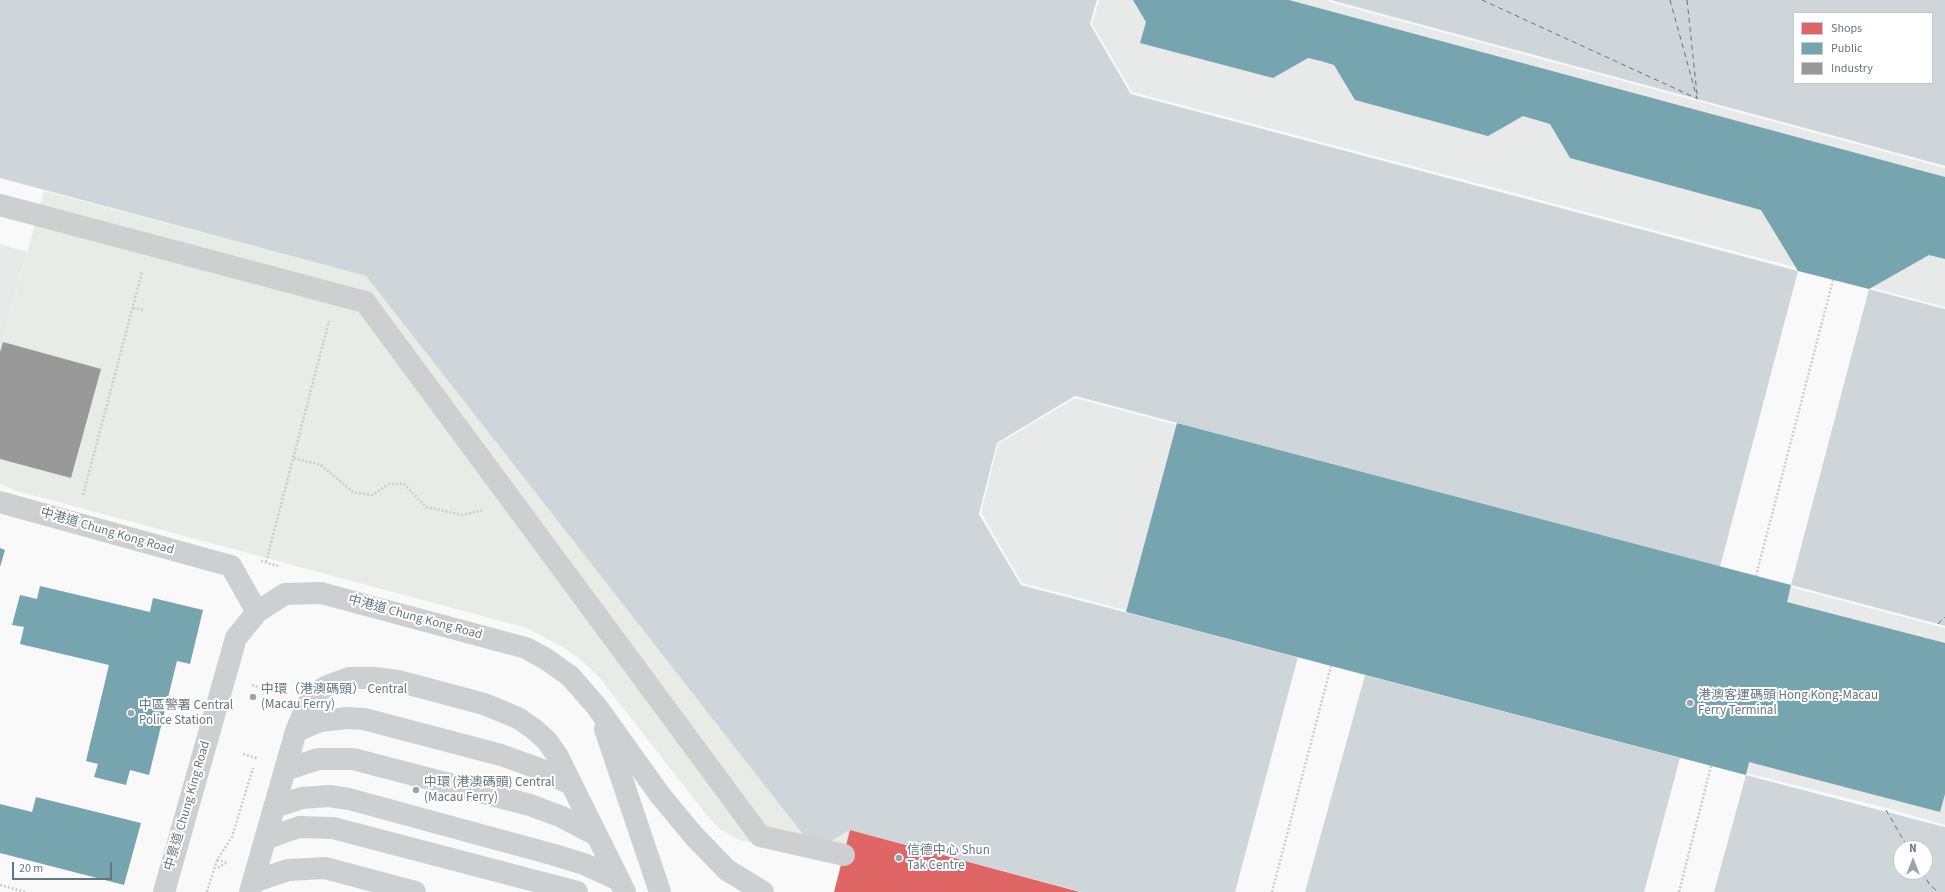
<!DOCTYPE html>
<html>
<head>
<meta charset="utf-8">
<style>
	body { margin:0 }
	#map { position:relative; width:1945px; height:892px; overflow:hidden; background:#f9f9f9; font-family:"Source Sans 3",sans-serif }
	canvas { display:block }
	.legend { position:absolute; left:1793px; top:12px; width:140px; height:72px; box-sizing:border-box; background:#fff; border:1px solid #c1c8cd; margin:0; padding:5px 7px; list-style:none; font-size:12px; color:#657683 }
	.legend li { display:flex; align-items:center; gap:8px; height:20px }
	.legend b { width:20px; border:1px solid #c1c8cd }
	.north { position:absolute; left:1893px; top:840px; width:40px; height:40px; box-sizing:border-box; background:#fff; border:1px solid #c1c8cd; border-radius:50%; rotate:0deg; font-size:11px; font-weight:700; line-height:16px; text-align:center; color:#657683 }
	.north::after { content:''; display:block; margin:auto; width:14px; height:18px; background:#99a4ac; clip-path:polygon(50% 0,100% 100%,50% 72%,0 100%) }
	.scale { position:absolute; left:12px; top:862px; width:100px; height:18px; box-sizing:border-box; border:2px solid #657683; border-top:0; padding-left:5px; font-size:12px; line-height:14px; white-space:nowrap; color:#657683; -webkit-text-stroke:3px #fff; paint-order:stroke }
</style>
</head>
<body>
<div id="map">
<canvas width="1945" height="892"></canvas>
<ul class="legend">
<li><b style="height:11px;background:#e06666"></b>Shops</li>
<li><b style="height:11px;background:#76a5af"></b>Public</li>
<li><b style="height:11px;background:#999"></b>Industry</li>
</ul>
<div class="north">N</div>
<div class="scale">20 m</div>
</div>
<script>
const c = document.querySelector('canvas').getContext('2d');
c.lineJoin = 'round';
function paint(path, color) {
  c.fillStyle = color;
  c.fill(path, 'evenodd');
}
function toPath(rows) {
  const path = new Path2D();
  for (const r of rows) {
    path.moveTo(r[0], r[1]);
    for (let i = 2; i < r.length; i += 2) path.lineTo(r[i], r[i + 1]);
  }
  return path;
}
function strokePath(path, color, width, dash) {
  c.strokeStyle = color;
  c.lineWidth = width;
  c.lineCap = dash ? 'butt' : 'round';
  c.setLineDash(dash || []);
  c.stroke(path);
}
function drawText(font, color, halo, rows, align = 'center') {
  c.font = font + ' "Source Sans 3","Noto Sans TC",sans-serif';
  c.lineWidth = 4;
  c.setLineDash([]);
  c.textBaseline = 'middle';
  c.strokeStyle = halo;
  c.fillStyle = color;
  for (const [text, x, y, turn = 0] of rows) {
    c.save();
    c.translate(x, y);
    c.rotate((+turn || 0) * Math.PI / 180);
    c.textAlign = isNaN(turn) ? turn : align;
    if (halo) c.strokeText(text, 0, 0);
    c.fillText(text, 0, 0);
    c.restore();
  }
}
const built = toPath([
	[1097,0,1331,0,1945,166,1945,309,1869,289,1791,585,1945,626,1945,827,1021,585,979,514,997,443,1075,396,1720,567,1131,94,1090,24],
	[0,244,27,252,0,352]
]);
const green = toPath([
	[44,191,366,276,805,837,828,843,850,830,842,862,739,840,721,830,709,818,599,677,580,659,561,646,527,628,17,491,0,484,0,352]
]);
const water = toPath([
	[0,0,1097,0,1090,24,1131,94,1945,309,1945,626,1075,396,997,443,979,514,1021,585,1945,827,1945,892,1082,892,850,830,828,843,805,837,366,276,0,178],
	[1901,848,1925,848,1925,872,1901,872],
	[1331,0,1945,0,1945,166],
	[1794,13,1932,13,1932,83,1794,83]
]);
const pier = toPath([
	[1097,0,1099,0,1092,24,1132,92,1945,307,1945,309,1869,289,1791,585,1945,626,1945,628,1075,398,998,444,981,513,1022,583,1746,773,1886,808,1945,825,1945,827,1746,775,1714,892,1644,892,1680,758,1365,675,1305,892,1235,892,1298,657,1021,585,979,514,997,443,1075,396,1720,567,1798,271,1131,94,1090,24],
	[1329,0,1945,166,1945,168,1330,2]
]);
const shops = toPath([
	[850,830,1080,892,834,892]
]);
const public = toPath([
	[1133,0,1289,0,1945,177,1945,259,1929,255,1869,289,1798,271,1761,210,1570,158,1550,124,1523,116,1488,136,1355,100,1334,65,1321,61,1308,58,1273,78,1140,43,1146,22],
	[1177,423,1791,585,1787,602,1945,643,1945,794,1940,812,1749,762,1746,775,1126,612],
	[0,548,5,550,0,567],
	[40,586,150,612,153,598,203,610,190,664,177,661,149,775,130,770,126,785,94,777,98,764,86,761,109,665,20,644,24,627,12,625,20,595,37,599],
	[36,797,141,823,124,885,0,853,0,804,32,812]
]);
const industry = toPath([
	[3,342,101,369,71,478,0,459,0,352]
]);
const ferry = toPath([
	[1482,0,1698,99],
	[1670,0,1697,98],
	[1687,0,1697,94],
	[1938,624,1945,617],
	[1886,810,1908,848],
	[1922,872,1930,885,1938,892]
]);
const path = toPath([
	[133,308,143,310],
	[294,458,321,465,353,492,372,495,389,484,404,484,426,507,462,515,484,510],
	[83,495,142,272],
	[261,561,278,566],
	[266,562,329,321],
	[1756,576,1833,280],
	[252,685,264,689],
	[243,754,256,758,256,759],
	[217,860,226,862],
	[218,868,227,862],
	[0,885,26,892],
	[207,892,217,860,232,837,253,768],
	[1272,892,1331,666],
	[1679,892,1711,766]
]);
const minor = toPath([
	[0,205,365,302,760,836,844,855],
	[0,502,231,566,257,612],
	[605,729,660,892],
	[296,731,320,721,347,718,364,719,501,755,540,769,571,784],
	[285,770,318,759,353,759,530,805,562,817,596,835],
	[274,807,302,798,329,796,349,799,551,854,584,864,619,880],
	[265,839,299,827,333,828,577,892],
	[253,882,288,870,325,868,415,892],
	[164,892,236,638,257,612,285,594,321,593,526,648,546,659,570,676,597,707,660,795,694,836,727,870,763,892],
	[250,892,296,731,306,707,317,692,327,686,349,678,375,678,398,681,484,704,518,718,534,729,547,741,557,755,625,892]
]);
const markers = [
	[253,697,4,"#99a4ac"],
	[1690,703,4,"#99a4ac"],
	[131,713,4,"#99a4ac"],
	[416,790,4,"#99a4ac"],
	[899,858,4,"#99a4ac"]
];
const streetNames = [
	["中港道 Chung Kong Road",107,532,16],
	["中港道 Chung Kong Road",415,618,15],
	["中景道 Chung King Road",188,806,-74]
];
const poiNames = [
	["中環（港澳碼頭） Central",261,690],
	["(Macau Ferry)",261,705],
	["港澳客運碼頭 Hong Kong-Macau",1698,696],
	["Ferry Terminal",1698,711],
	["中區警署 Central",139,706],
	["Police Station",139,721],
	["中環 (港澳碼頭) Central",424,783],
	["(Macau Ferry)",424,798],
	["信德中心 Shun",907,851],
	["Tak Centre",907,866]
];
paint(built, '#e8e9e9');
paint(green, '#e8ebe6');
paint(water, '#ced6d9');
paint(pier, '#f9f9f9');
paint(shops, '#e06666');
paint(public, '#76a5af');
paint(industry, '#999');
strokePath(ferry, '#60757c', 1, [5, 4]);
strokePath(path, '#cbcccd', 2.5, [2, 2]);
strokePath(minor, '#cecfd0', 22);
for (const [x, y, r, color] of markers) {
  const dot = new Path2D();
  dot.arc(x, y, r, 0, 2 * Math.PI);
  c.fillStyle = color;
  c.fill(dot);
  strokePath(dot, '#fff', 1.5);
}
drawText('13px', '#657683', '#fff', streetNames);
drawText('13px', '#657683', '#fff', poiNames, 'left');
</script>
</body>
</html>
